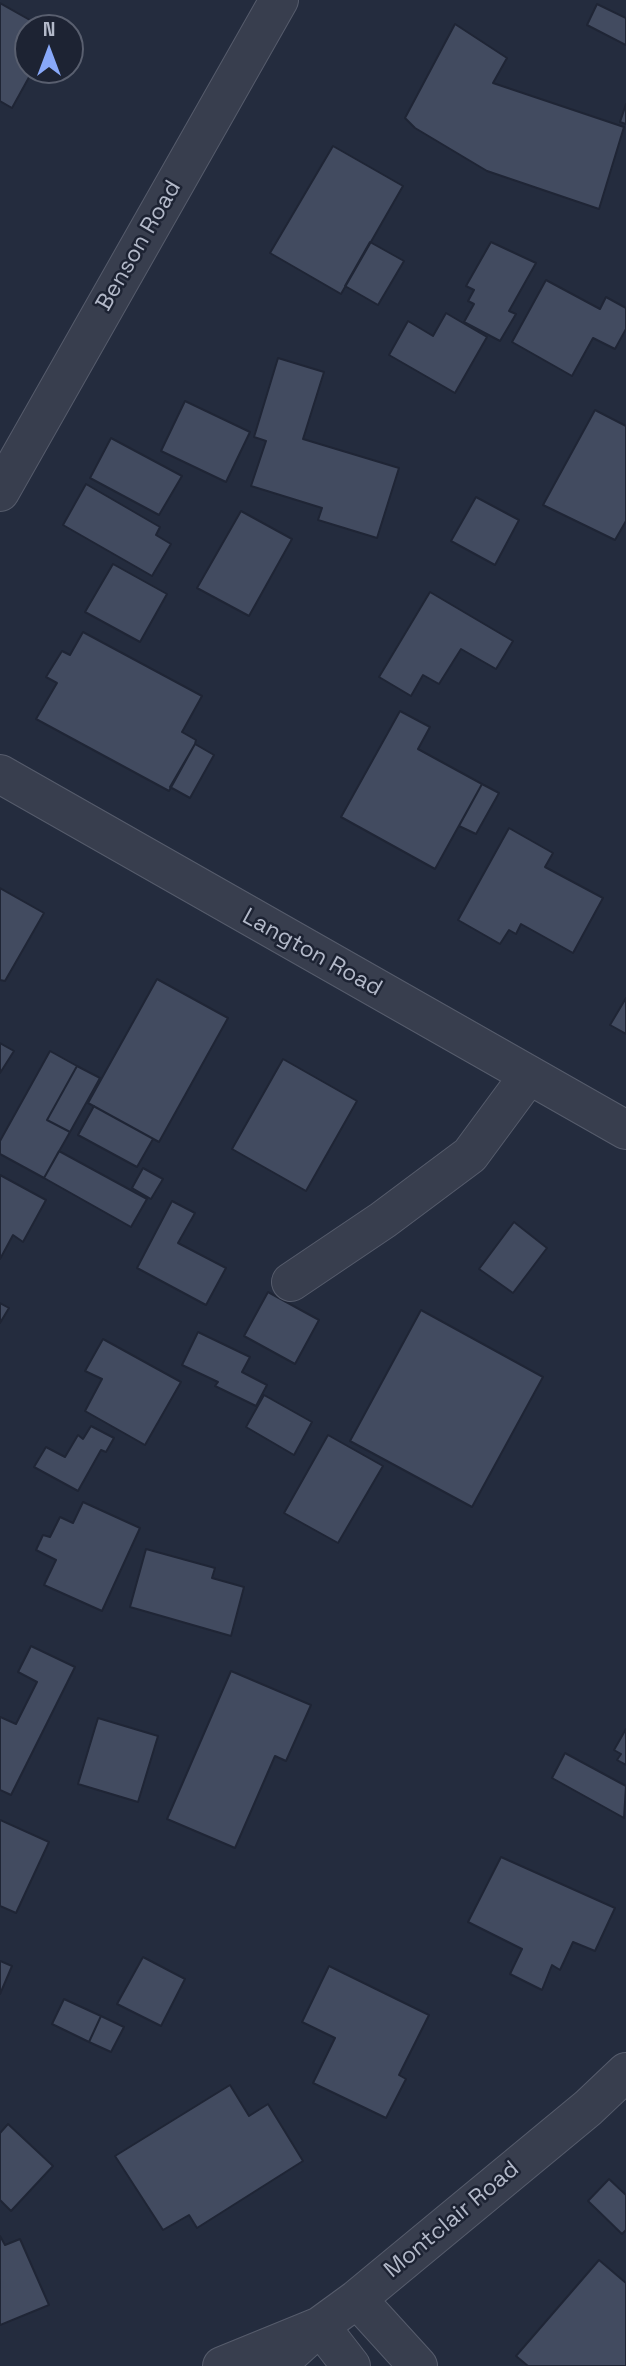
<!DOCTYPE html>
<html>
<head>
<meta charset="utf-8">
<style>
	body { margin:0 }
	#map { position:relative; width:626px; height:2366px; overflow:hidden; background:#242c3e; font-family:"Space Grotesk",sans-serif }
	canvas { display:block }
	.north { position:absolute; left:14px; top:14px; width:70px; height:70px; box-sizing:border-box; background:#1d2333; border:2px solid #595f6f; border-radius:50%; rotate:0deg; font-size:19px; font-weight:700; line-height:28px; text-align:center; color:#b3b9c9 }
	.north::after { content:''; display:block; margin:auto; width:24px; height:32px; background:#88a8f9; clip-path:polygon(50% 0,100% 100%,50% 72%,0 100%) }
</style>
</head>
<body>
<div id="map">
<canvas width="626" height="2366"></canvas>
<div class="north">N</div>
</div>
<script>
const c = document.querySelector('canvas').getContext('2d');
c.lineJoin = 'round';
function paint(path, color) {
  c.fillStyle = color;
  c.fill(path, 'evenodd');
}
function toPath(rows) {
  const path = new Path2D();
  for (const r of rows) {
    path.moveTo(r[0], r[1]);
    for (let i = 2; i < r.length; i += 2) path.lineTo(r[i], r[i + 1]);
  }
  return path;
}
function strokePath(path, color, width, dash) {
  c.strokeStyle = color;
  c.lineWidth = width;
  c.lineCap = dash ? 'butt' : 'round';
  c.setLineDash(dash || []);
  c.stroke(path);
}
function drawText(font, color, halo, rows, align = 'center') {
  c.font = font + ' "Space Grotesk",sans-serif';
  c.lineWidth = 5;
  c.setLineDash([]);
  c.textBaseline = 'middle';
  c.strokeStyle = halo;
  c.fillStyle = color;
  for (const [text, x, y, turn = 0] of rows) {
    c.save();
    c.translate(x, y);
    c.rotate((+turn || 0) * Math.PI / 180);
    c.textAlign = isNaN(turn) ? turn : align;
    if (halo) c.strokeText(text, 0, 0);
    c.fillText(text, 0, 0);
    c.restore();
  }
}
const building = toPath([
	[0,3,44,28,28,28,28,70,33,70,12,108,0,101,0,3],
	[597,4,626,18,626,45,587,25,597,4],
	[455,24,507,58,493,83,624,127,599,209,487,171,415,128,405,118,455,24],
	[626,104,626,124,620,122,626,104],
	[333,146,403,186,341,294,270,253,333,146],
	[370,242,404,261,378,305,345,286,370,242],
	[491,242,536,263,509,311,516,314,500,341,464,322,474,304,468,301,474,290,466,286,491,242],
	[546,280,600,309,606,297,626,308,626,329,615,349,593,338,572,376,512,342,546,280],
	[446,313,487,337,455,393,389,355,408,321,433,336,446,313],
	[278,358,324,372,303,439,399,468,377,538,318,520,322,508,251,486,266,441,254,437,278,358],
	[185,401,250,432,226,482,161,451,185,401],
	[595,410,626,426,626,521,615,540,543,505,595,410],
	[111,438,182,476,159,515,90,478,111,438],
	[86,484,160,527,156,535,171,544,152,576,63,525,86,484],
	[476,497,519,520,495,565,451,541,476,497],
	[241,511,292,539,249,616,197,588,241,511],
	[113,564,167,594,140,642,85,612,113,564],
	[430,592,513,641,496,669,461,649,439,684,423,675,411,696,379,677,430,592],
	[83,632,202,696,182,732,196,740,195,744,169,791,36,719,57,683,46,677,62,651,70,655,83,632],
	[400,711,430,727,418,749,482,784,435,869,341,817,400,711],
	[195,744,214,755,190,798,170,787,195,744],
	[482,784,499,793,476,834,459,826,482,784],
	[509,828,553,853,545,867,603,898,573,953,521,924,516,934,509,930,500,944,458,920,509,828],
	[0,888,44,913,5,981,0,980,0,888],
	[157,979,228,1018,159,1142,88,1103,157,979],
	[626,998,626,1034,610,1025,626,998],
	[0,1043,14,1051,0,1073,0,1043],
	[50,1051,77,1066,47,1120,70,1132,44,1178,0,1154,0,1141,50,1051],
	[283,1059,357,1101,306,1191,232,1149,283,1059],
	[77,1066,100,1078,70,1132,47,1120,77,1066],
	[94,1106,153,1139,137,1167,78,1135,94,1106],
	[59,1151,147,1199,131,1227,44,1178,59,1151],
	[143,1168,163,1179,151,1199,132,1188,143,1168],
	[0,1175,46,1200,23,1242,13,1235,0,1259,0,1175],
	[172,1201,195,1213,178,1243,226,1268,206,1305,137,1268,172,1201],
	[514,1222,547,1248,513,1293,479,1269,514,1222],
	[268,1292,319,1320,295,1364,244,1336,268,1292],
	[0,1303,9,1308,0,1323,0,1303],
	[421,1310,543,1377,472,1507,350,1441,421,1310],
	[198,1332,250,1357,242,1372,267,1385,256,1406,215,1386,218,1382,182,1365,198,1332],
	[103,1339,181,1382,145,1445,85,1411,102,1379,85,1371,103,1339],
	[264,1395,312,1422,294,1455,246,1427,264,1395],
	[91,1426,114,1438,106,1452,101,1450,78,1491,34,1467,46,1447,65,1457,78,1435,83,1439,91,1426],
	[328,1435,383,1466,338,1543,284,1513,328,1435],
	[83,1502,140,1528,102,1611,44,1585,56,1560,36,1550,43,1535,50,1537,60,1517,73,1523,83,1502],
	[146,1549,215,1568,212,1578,244,1587,231,1636,130,1607,146,1549],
	[31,1646,75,1667,11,1795,0,1790,0,1717,16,1724,37,1682,18,1672,31,1646],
	[231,1671,311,1705,286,1761,275,1756,235,1848,167,1819,231,1671],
	[98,1718,158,1736,138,1802,78,1784,98,1718],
	[626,1729,626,1765,617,1760,621,1754,614,1750,626,1729],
	[565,1753,626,1786,624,1818,552,1778,565,1753],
	[0,1820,49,1842,16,1913,0,1906,0,1820],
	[501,1857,615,1908,595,1951,573,1942,560,1970,552,1965,542,1990,510,1974,522,1949,468,1922,501,1857],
	[143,1957,185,1979,161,2026,117,2004,143,1957],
	[0,1961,12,1966,0,1994,0,1961],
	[329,1966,429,2015,399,2075,406,2079,386,2118,313,2083,335,2038,302,2022,329,1966],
	[64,1999,101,2016,89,2042,52,2024,64,1999],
	[101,2016,124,2027,111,2052,89,2042,101,2016],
	[230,2085,249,2116,268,2104,303,2161,197,2228,189,2215,163,2230,115,2156,230,2085],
	[8,2124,53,2166,11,2211,0,2200,0,2133,8,2124],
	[609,2179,626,2195,626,2230,622,2234,588,2201,609,2179],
	[0,2236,5,2245,20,2239,49,2305,0,2325,0,2236],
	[599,2260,626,2283,626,2366,528,2366,516,2356,599,2260]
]);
const minor = toPath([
	[0,492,279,0],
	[0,774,626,1130],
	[291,1282,383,1220,470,1155,529,1075],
	[357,2299,418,2366],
	[222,2366,320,2326,351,2366],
	[276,2366,320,2326,357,2299,588,2108,626,2072]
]);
const streetNames = [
	["Benson Road",139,246,-60],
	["Langton Road",312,953,29],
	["Montclair Road",452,2220,-40]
];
paint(building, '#424b60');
strokePath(building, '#1f2535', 2);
strokePath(minor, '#565c6c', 40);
strokePath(minor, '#383e4e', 38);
drawText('23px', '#b3b9c9', '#1d2333', streetNames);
</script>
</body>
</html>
